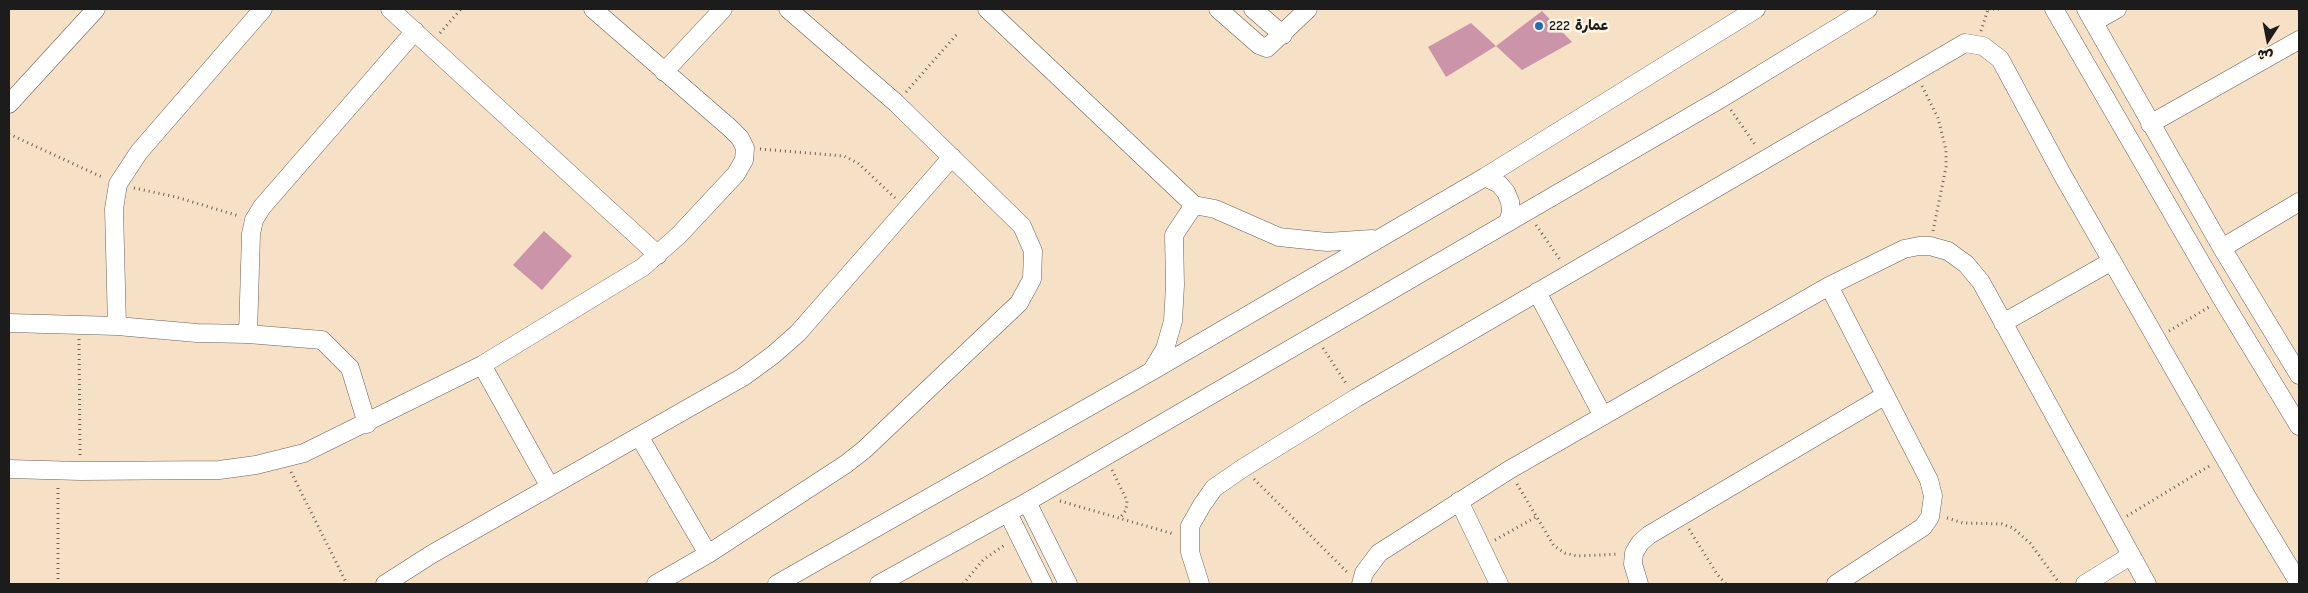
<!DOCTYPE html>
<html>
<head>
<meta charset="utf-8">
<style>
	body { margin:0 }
	#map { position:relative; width:2308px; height:593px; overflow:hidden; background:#f6e1c7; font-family:"Comic Neue","Playpen Sans Arabic",sans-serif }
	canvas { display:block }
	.frame { position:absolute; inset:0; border:10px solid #1c1c1c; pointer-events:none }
	.north { position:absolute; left:2243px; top:15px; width:50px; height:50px; -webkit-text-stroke:4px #fcf5e5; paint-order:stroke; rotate:191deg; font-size:14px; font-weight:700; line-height:20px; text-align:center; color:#1c1c1c }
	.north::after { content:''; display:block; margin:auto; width:18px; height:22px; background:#1c1c1c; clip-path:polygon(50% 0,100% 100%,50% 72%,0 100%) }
</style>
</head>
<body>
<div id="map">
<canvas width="2308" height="593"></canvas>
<div class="frame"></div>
<div class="north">ش</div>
</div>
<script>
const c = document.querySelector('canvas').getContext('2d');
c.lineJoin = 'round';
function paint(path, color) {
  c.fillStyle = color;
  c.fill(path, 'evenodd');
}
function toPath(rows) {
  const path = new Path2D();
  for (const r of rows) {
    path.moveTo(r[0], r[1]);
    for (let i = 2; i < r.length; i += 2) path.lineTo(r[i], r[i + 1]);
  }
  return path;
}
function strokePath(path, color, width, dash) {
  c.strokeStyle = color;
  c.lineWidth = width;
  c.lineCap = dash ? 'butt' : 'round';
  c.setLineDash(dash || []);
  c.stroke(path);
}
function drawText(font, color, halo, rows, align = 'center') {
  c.font = font + ' "Comic Neue","Playpen Sans Arabic",sans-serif';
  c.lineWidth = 5;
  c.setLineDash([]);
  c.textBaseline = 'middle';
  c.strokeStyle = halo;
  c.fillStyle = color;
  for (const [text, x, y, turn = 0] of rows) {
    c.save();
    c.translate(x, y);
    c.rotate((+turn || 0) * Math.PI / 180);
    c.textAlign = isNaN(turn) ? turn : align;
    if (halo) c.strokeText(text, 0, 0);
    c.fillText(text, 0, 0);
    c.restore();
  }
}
const building = toPath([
	[1542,11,1572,42,1522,70,1496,46],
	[1471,23,1496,46,1446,77,1428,47],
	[544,231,572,256,542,290,513,265]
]);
const path = toPath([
	[1988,9,2003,9],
	[2298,9,2299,11],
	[1981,31,1988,9],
	[440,33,461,9],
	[1922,86,1938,118,1946,150,1946,167,1933,231],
	[906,92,958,33],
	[1731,110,1756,146],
	[9,134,104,178],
	[760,149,844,156,858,163,895,198],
	[134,188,176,197,239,216],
	[1536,225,1561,261],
	[2169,331,2209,307],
	[79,339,80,456],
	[1323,348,1347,385],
	[1112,470,1127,501,1126,510,1120,518],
	[291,472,347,584],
	[1254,479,1348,573],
	[1517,484,1554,546,1565,553,1577,556,1619,554],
	[1060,501,1174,534],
	[2127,516,2211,465],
	[1947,518,1963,523,2002,524,2013,528,2030,543,2060,584],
	[1689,529,1717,574,1726,584],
	[1495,540,1536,517],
	[58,584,58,486],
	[963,584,983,560,1006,544]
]);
const minor = toPath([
	[390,9,658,255],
	[987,9,1194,205,1215,209,1279,237,1327,242,1372,239],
	[1218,9,1259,45,1267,48,1308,9],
	[1253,9,1283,35],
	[2054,9,2222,299,2299,426],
	[2086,9,2222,248,2299,375],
	[2094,22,2117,9],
	[664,72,723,9],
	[9,104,96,9],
	[2150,124,2299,40],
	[1485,177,1499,184,1506,192,1510,202,1511,212,1508,222],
	[2222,248,2299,202],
	[1829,286,1929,480,1933,496,1930,517,1923,527,1836,584],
	[1537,292,1603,416],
	[9,323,117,326,197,333,248,334],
	[2003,323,2112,261],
	[117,326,114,209,118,184,139,152,263,9],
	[482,365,550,487],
	[1153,369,1165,349,1173,321,1175,285,1174,235,1194,205],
	[367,424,350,368,322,340,248,334,251,234,254,220,262,207,415,31],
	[639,436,708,554],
	[9,469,80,471,219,470,256,465,304,453,482,365,643,267,679,235,736,174,744,160,745,148,740,138,730,128,593,9],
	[1459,501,1499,584],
	[1027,502,1068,584],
	[1008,513,1043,584],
	[385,584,432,554,743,377,773,355,798,333,952,157],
	[656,584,708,554,846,464,865,449,1019,303,1032,279,1033,251,1022,226,896,103,788,9],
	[777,584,1152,371,1485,177,1756,9],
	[879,584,1027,502,1722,98,1868,9],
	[1200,584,1190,552,1190,526,1202,505,1214,488,1243,468,1356,398,1965,43,1983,46,2000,59,2062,174,2247,497,2299,583],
	[1361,584,1364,573,1379,553,1509,470,1829,286,1904,249,1919,246,1930,246,1948,251,1966,264,1981,282,2147,584],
	[1639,584,1633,564,1634,553,1640,543,1649,535,1884,396],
	[2085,584,2130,556]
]);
const markers = [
	[1539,26,5,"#1f6fb2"]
];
const poiNames = [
	["عمارة 222",1549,26]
];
paint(building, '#cc94a9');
strokePath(minor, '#686158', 19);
strokePath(path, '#686158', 3, [1, 4]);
strokePath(minor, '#fff', 18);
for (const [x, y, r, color] of markers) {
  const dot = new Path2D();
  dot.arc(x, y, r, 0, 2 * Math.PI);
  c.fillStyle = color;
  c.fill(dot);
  strokePath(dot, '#fcf5e5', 2);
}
drawText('bold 14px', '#1c1c1c', '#fcf5e5', poiNames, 'left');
</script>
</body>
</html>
